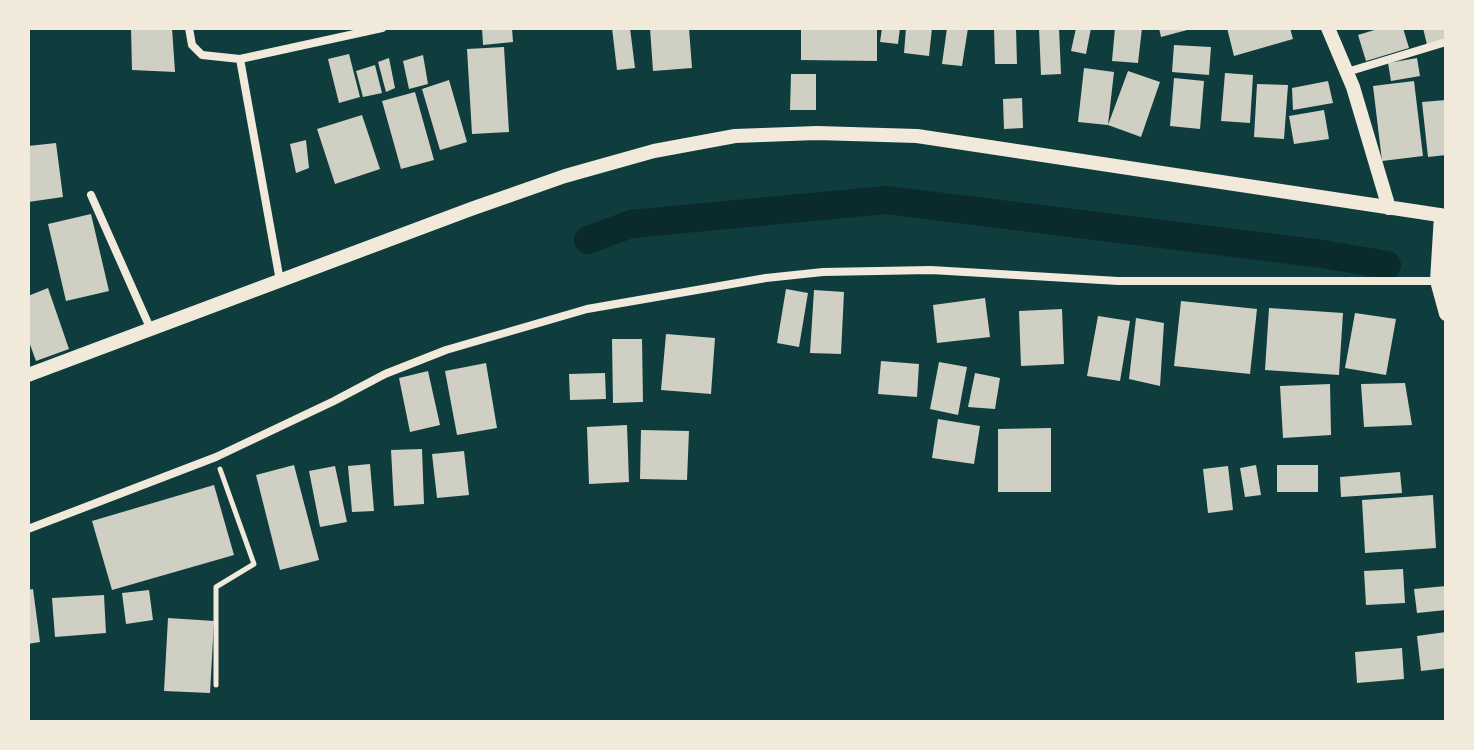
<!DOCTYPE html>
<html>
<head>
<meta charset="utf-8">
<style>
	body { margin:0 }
	#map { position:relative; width:1474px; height:750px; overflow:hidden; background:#0f3d3e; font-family:"Fira Sans",sans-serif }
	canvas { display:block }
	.frame { position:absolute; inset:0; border:30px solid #f1e9da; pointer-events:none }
</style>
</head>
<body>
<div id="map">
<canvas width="1474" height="750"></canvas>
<div class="frame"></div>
</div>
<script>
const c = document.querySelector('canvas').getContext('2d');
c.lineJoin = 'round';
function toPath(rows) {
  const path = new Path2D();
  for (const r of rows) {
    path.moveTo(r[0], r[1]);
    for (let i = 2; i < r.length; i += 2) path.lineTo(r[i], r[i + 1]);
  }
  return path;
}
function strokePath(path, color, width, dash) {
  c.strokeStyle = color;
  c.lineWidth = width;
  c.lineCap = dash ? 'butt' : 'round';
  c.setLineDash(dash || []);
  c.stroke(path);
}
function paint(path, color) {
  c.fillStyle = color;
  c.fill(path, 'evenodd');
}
const canal = toPath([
	[588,240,631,224,886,200,1323,254,1387,265]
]);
const building = toPath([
	[131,28,172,28,175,72,132,70],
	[482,28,512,28,513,42,483,45],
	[612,28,630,28,635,68,617,70],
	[650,28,689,28,692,68,653,71],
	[801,28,877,28,877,61,801,60],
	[882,28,900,28,898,44,880,42],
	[906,28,932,28,929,56,904,53],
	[947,28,968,28,962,66,942,64],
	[994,28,1016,28,1017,64,995,64],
	[1039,28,1059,28,1061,74,1041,75],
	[1076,28,1091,28,1086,54,1071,51],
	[1115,28,1142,28,1138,63,1112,61],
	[1159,28,1191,28,1191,29,1161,37],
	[1227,28,1290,28,1293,39,1234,56],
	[1381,28,1403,28,1409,48,1366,61,1358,35],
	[1423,28,1446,28,1446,44,1428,49],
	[1174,45,1211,47,1209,75,1172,72],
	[504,47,509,132,472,134,467,49],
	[349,54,360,97,339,103,328,59],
	[423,55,428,84,409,89,403,61],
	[389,58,395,88,386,92,378,62],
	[1417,58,1420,76,1391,81,1388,63],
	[375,65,382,93,363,97,356,71],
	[1084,68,1114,72,1108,125,1078,122],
	[1128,71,1160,82,1141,137,1108,125],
	[1225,73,1253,75,1250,123,1221,121],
	[791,74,816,74,816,110,790,110],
	[1174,78,1204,81,1200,129,1170,126],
	[449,80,467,142,440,150,422,89],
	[1328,81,1333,103,1293,110,1292,88],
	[1414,81,1423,156,1382,161,1373,86],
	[1257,84,1288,85,1284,139,1254,137],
	[415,92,434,160,401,169,382,101],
	[1022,98,1023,128,1004,129,1003,99],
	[1446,100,1446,155,1428,157,1422,102],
	[1324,110,1329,139,1294,144,1289,116],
	[362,115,380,169,335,184,317,129],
	[306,140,309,168,296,173,290,144],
	[56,143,63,197,28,202,28,146],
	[91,214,109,291,66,301,48,224],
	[48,288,69,349,36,361,28,339,28,296],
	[786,289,808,293,799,347,777,343],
	[814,290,844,292,841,354,810,353],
	[985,298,990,337,937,343,933,305],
	[1181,301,1257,309,1250,374,1174,366],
	[1269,308,1343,313,1339,375,1265,370],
	[1062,309,1064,364,1021,366,1019,311],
	[1355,313,1396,319,1386,375,1345,368],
	[1098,316,1130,321,1120,381,1087,376],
	[1136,318,1164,323,1160,386,1129,379],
	[666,334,715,338,711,394,661,390],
	[612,339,642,339,643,402,613,403],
	[881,361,919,364,917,397,878,394],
	[939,362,967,367,958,415,930,409],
	[486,363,497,428,457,435,445,371],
	[428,371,440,425,410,432,399,378],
	[605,373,606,399,570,400,569,374],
	[975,373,1000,378,995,409,968,407],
	[1405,383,1412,425,1364,427,1361,384],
	[1330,384,1331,435,1283,438,1280,386],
	[938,419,980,426,974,464,932,458],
	[627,425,629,482,589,484,587,427],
	[1051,428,1051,492,998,492,998,429],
	[641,430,689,431,687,480,640,479],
	[422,449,424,504,394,506,391,450],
	[464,451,469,495,437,498,432,454],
	[370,464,374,511,352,512,348,466],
	[294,465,319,560,280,570,256,475],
	[1256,465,1261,495,1245,497,1240,468],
	[1277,465,1318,465,1318,492,1277,492],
	[335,466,347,522,320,527,309,471],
	[1228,466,1233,510,1208,513,1203,469],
	[1400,472,1402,493,1341,497,1340,477],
	[214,485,234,555,112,590,92,521],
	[1433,495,1436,548,1365,553,1362,500],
	[1403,569,1405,603,1366,605,1364,571],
	[1446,586,1446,610,1417,613,1414,589],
	[33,589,40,642,28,644,28,590],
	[149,590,153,620,126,624,122,593],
	[104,595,106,633,55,637,52,598],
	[168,618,214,621,210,693,164,691],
	[1446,632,1446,668,1421,671,1417,636],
	[1402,648,1404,679,1357,683,1355,652]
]);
const path = toPath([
	[216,685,216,587,254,564,220,469]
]);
const minor = toPath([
	[189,28,192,45,202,55,240,59,382,28],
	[240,59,280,281],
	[1347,72,1446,42],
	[91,195,151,330],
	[28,529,216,457,334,401,385,374,446,350,587,309,766,278,823,272,931,270,1118,281,1437,281]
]);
const tertiary = toPath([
	[1328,28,1353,87,1389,208],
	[1441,215,1437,281,1446,314],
	[28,375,471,209,565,176,654,151,735,136,817,133,917,136,1446,216]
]);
strokePath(canal, '#0a2a2b', 28);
paint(building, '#cfcfc3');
strokePath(path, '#f1e9da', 5);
strokePath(minor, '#f1e9da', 8);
strokePath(tertiary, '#f1e9da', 14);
</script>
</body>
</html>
